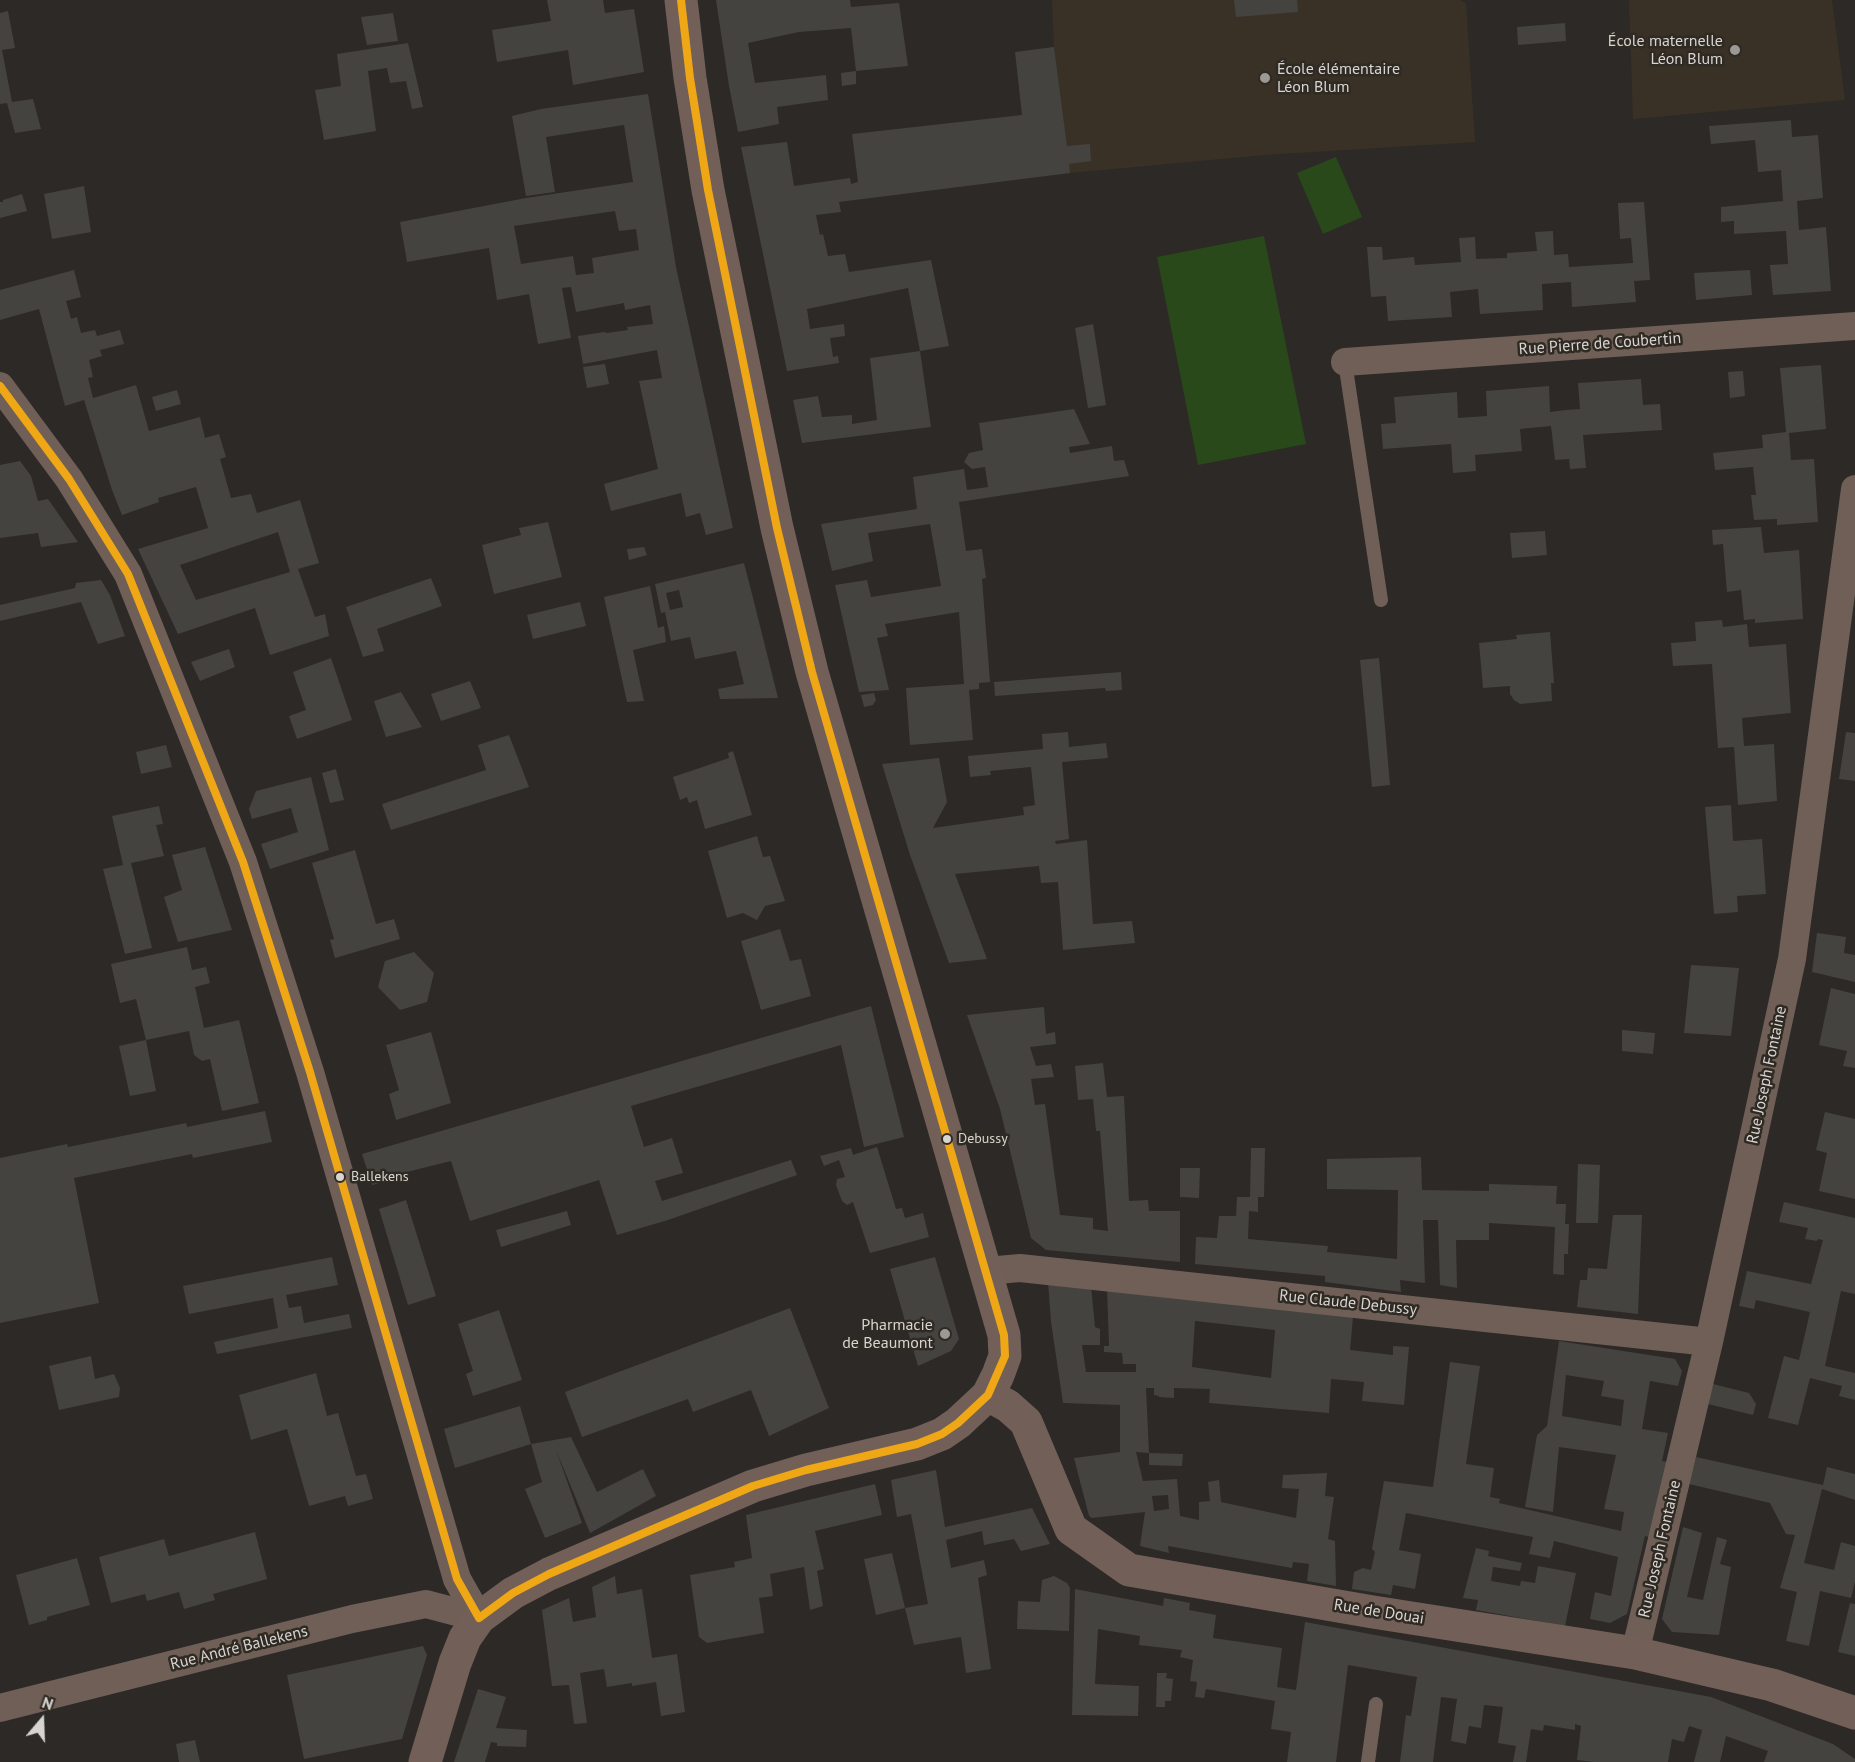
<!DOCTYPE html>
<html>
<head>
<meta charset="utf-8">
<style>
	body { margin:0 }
	#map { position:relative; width:1855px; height:1762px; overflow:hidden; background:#2c2926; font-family:"PT Sans",sans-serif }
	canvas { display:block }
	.north { position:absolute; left:12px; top:1690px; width:60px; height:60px; -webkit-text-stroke:4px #2f2a23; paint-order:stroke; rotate:19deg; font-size:16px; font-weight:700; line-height:24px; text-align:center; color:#d8d4d0 }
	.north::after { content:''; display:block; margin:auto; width:21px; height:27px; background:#d8d4d0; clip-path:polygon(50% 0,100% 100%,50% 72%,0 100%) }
</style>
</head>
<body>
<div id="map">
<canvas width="1855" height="1762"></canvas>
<div class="north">N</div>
</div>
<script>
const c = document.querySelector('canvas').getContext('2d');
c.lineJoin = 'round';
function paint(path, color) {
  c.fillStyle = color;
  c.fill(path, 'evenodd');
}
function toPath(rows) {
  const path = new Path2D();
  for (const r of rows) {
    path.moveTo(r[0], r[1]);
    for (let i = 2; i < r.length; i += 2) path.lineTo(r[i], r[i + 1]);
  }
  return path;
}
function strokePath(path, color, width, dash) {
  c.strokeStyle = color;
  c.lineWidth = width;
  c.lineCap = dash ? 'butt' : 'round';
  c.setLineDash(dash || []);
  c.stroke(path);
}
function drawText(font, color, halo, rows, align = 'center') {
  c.font = font + ' "PT Sans",sans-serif';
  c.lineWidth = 5;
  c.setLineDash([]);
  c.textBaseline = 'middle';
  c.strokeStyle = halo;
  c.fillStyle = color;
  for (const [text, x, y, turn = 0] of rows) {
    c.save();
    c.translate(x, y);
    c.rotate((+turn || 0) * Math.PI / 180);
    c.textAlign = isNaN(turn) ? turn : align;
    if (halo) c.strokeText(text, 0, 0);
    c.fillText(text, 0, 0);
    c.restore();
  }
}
const built = toPath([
	[1052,0,1460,0,1466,3,1475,142,1265,155,1070,173,1054,47],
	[1629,0,1832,0,1845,100,1633,119]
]);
const green = toPath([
	[1336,157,1362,217,1323,234,1297,173],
	[1264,236,1306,444,1198,465,1157,257]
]);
const building = toPath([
	[547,0,603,0,605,13,634,9,644,72,573,85,568,50,497,62,492,30,551,21],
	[716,0,850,0,851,7,899,3,908,66,856,71,856,84,842,86,841,73,856,71,851,28,799,32,748,43,755,83,826,75,828,100,777,107,779,124,738,132,729,86],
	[1234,0,1297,0,1298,12,1236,17],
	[8,11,15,48,2,50,12,102,33,99,41,129,15,133,7,103,0,104,0,13],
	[393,13,398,41,367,45,361,17],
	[1565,23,1566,41,1518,45,1517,27],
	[408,43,423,107,412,109,406,81,390,83,387,68,368,71,376,131,324,140,315,90,341,86,337,54],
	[1054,47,1067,146,1090,144,1091,161,1069,164,1070,173,839,202,841,212,816,215,820,235,823,234,828,256,845,254,849,272,931,260,949,346,920,351,931,427,802,443,793,400,818,396,822,417,852,415,852,424,877,420,870,358,920,351,908,288,807,309,810,329,844,324,845,336,830,338,833,357,838,356,839,363,787,371,741,147,787,142,794,186,850,178,851,184,858,182,852,134,1022,115,1015,52],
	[648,94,676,267,733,528,706,535,700,513,686,517,681,493,611,511,604,484,658,469,639,381,662,378,657,350,583,364,578,336,604,332,607,333,628,330,627,327,653,324,650,305,625,310,624,303,576,312,571,287,562,288,571,338,538,344,529,294,497,300,489,248,407,262,400,222,526,198,633,182,624,125,546,137,555,192,526,196,512,116,541,109],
	[615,211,619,231,636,229,639,250,592,258,594,273,576,275,573,256,521,264,514,226],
	[1791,120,1792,137,1818,135,1823,198,1797,201,1799,230,1826,227,1831,291,1773,295,1770,265,1788,264,1786,231,1734,234,1734,221,1721,222,1721,207,1783,201,1781,170,1758,172,1755,140,1711,144,1709,126],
	[84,186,91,232,52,239,44,194],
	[22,194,27,211,0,218,0,202,3,202,3,200],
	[1644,202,1650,280,1634,281,1636,302,1572,307,1571,282,1542,284,1543,310,1480,314,1478,289,1450,292,1452,317,1388,321,1386,296,1371,297,1367,247,1382,247,1383,260,1414,257,1415,265,1461,262,1459,238,1475,237,1476,259,1507,258,1507,253,1537,251,1535,232,1553,231,1554,255,1568,254,1569,267,1633,263,1631,238,1620,239,1618,203],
	[74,270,81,297,66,301,71,319,77,317,81,333,95,330,97,336,120,330,124,344,100,350,102,356,89,360,93,377,88,378,93,398,136,385,149,431,200,417,205,438,219,434,226,457,220,459,231,498,251,494,257,513,300,500,319,563,298,569,315,617,325,614,329,636,270,655,255,608,178,634,138,549,208,528,196,487,158,498,159,502,122,515,112,490,84,400,65,406,39,309,0,320,0,290],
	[278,532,290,572,196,600,180,565],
	[1750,270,1752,295,1696,300,1694,273],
	[1093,324,1106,405,1088,408,1075,328],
	[605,364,609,384,587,388,583,367],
	[1821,365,1826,429,1789,433,1791,460,1814,459,1818,522,1777,525,1777,519,1754,520,1751,495,1756,495,1753,467,1715,470,1713,453,1763,448,1762,435,1786,432,1780,368],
	[1743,371,1745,396,1730,398,1728,372],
	[1641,379,1643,405,1660,404,1662,430,1583,435,1586,468,1570,469,1569,459,1555,460,1551,426,1520,429,1522,451,1475,455,1476,471,1453,473,1451,444,1383,449,1381,424,1396,423,1394,397,1457,392,1458,418,1487,416,1486,391,1549,386,1550,412,1566,410,1580,409,1578,383],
	[177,390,181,404,156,411,152,397],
	[1074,409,1090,444,1069,447,1070,453,1112,446,1114,461,1124,460,1129,476,959,502,966,551,982,549,986,578,982,579,990,682,979,683,979,689,969,690,973,740,910,745,906,688,964,684,959,612,885,624,888,636,877,638,889,690,859,692,835,585,867,580,871,597,941,586,930,524,868,533,873,561,832,571,821,524,917,509,913,477,964,469,967,490,988,487,985,467,972,469,964,462,969,453,983,450,979,423],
	[20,461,31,476,38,501,48,499,78,542,41,547,38,533,0,538,0,465],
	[548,522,562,577,494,594,482,545,521,535,519,528],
	[1761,527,1764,553,1799,550,1803,619,1755,623,1755,619,1744,620,1741,590,1727,592,1723,544,1713,545,1712,530],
	[1545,531,1547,555,1512,558,1510,533],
	[644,547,647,555,629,560,627,549],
	[744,563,751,590,778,698,720,699,718,689,744,684,736,651,695,659,690,637,671,641,665,612,661,613,655,584],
	[679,590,683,607,670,610,666,593],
	[431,578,442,606,377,629,384,651,363,657,346,607],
	[101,580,110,595,125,636,98,644,81,602,0,621,0,605,75,588,76,583],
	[650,586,658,628,664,626,666,642,633,650,644,701,627,702,604,597],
	[580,602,586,626,533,639,527,615],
	[1722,620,1723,627,1747,624,1749,647,1786,644,1791,713,1742,718,1744,746,1774,744,1777,801,1738,805,1734,747,1718,748,1712,664,1673,666,1671,643,1696,641,1695,622],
	[1550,632,1554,683,1551,683,1552,701,1520,704,1514,700,1510,694,1510,686,1483,688,1479,643,1517,639,1516,635],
	[229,649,235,667,200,681,191,662],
	[331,658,352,720,297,739,289,716,306,710,293,672],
	[1379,658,1390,785,1372,787,1360,660],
	[1121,672,1122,690,1106,691,1105,688,995,696,994,682],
	[470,681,481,708,441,721,431,694],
	[401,692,422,727,386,737,374,701],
	[874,693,876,700,873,705,864,707,861,695],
	[1068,732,1069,747,1106,743,1108,758,1062,762,1069,839,1055,841,1056,844,1087,840,1093,924,1132,921,1135,943,1063,950,1058,882,1041,883,1039,866,955,874,987,959,949,963,910,855,882,764,939,758,947,802,933,828,1024,815,1023,807,1035,805,1031,767,990,771,991,775,970,777,968,756,1043,749,1042,734],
	[1846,732,1855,733,1855,781,1839,779],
	[509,735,529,787,391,830,382,804,486,770,478,745],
	[166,745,172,767,141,774,136,752],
	[733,751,752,815,705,829,697,800,689,803,687,797,680,800,673,777,729,758,728,753],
	[336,769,344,800,330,803,322,773],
	[311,777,329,850,270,869,261,844,298,832,291,808,252,819,249,809,256,791],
	[1731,805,1733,841,1762,839,1766,894,1737,896,1738,912,1714,914,1705,807],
	[159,806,163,824,156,825,164,856,131,863,152,948,125,954,103,869,123,865,112,816],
	[757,836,763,857,770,856,785,901,765,906,757,920,743,913,727,918,708,851],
	[205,847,232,930,178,942,164,897,182,890,172,855],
	[355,850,376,924,394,919,400,939,335,958,330,940,334,939,312,863],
	[780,929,790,961,801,959,811,996,761,1010,741,941],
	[1817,933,1846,937,1844,953,1855,955,1855,982,1812,972],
	[187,947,192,970,206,967,210,983,195,987,204,1028,239,1020,259,1103,222,1111,210,1059,202,1061,194,1055,189,1031,146,1040,136,999,120,1003,111,964],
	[414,952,434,973,427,1002,400,1010,378,987,385,961],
	[1691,965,1739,968,1731,1036,1684,1033],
	[1831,988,1855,994,1855,1068,1843,1066,1847,1051,1819,1045],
	[871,1006,904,1137,864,1147,841,1045,631,1106,644,1147,672,1138,683,1173,655,1181,662,1201,791,1160,797,1175,668,1220,617,1235,599,1180,470,1221,451,1161,387,1177,384,1182,372,1185,362,1154],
	[1044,1007,1046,1034,1055,1032,1056,1044,1030,1047,1036,1066,1051,1064,1054,1077,1031,1079,1035,1105,1045,1104,1060,1215,1093,1218,1093,1229,1108,1231,1100,1131,1096,1131,1093,1099,1078,1100,1075,1066,1103,1063,1107,1097,1124,1096,1129,1201,1148,1200,1149,1211,1180,1211,1180,1262,1046,1250,1031,1238,1000,1109,967,1015],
	[1622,1030,1655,1033,1653,1054,1622,1051],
	[431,1032,451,1103,396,1120,389,1094,399,1090,386,1045],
	[146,1040,156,1091,130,1096,119,1046],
	[265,1111,272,1142,193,1158,192,1154,74,1178,99,1303,0,1323,0,1158,67,1144,68,1147,186,1123,187,1127],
	[1825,1112,1855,1119,1855,1199,1819,1191,1827,1153,1816,1150],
	[877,1147,896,1209,902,1208,905,1218,923,1213,929,1237,870,1253,853,1202,847,1205,842,1201,836,1185,837,1179,845,1177,839,1160,824,1166,820,1156,851,1148,853,1155],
	[1251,1148,1265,1148,1264,1197,1258,1197,1258,1212,1249,1211,1248,1239,1328,1246,1327,1252,1397,1259,1398,1190,1327,1189,1327,1159,1421,1157,1422,1190,1489,1191,1489,1184,1557,1186,1556,1204,1566,1204,1565,1224,1569,1224,1568,1254,1564,1254,1564,1275,1553,1274,1555,1227,1489,1223,1489,1240,1456,1240,1457,1288,1440,1285,1438,1220,1423,1220,1425,1283,1400,1280,1401,1292,1325,1282,1325,1276,1195,1264,1196,1237,1217,1238,1219,1216,1236,1216,1237,1197,1250,1197],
	[1578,1164,1600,1165,1598,1223,1576,1223],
	[1180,1168,1200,1168,1199,1198,1180,1197],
	[406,1200,436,1296,408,1305,379,1209],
	[1784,1202,1855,1218,1855,1294,1841,1291,1825,1366,1855,1373,1855,1400,1839,1396,1842,1386,1810,1378,1798,1425,1768,1418,1784,1356,1799,1360,1810,1312,1756,1300,1754,1309,1739,1306,1747,1271,1811,1284,1823,1240,1818,1239,1817,1241,1805,1239,1808,1228,1779,1222],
	[567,1211,571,1225,501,1247,496,1230],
	[1613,1215,1642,1215,1638,1314,1577,1307,1580,1280,1587,1280,1588,1268,1607,1269],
	[332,1257,338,1285,286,1295,289,1308,301,1306,304,1323,349,1314,352,1328,217,1354,214,1342,278,1328,273,1298,189,1314,183,1286],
	[935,1257,959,1339,951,1351,918,1366,890,1269],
	[1048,1282,1091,1286,1095,1327,1100,1329,1100,1345,1082,1345,1086,1372,1136,1372,1136,1364,1123,1364,1122,1353,1104,1352,1104,1346,1109,1346,1107,1287,1353,1317,1350,1350,1393,1355,1393,1346,1409,1347,1404,1405,1362,1401,1364,1382,1331,1379,1329,1413,1209,1403,1210,1389,1174,1388,1174,1398,1159,1397,1159,1396,1154,1395,1154,1388,1146,1388,1149,1453,1136,1452,1143,1481,1177,1479,1180,1516,1199,1520,1199,1502,1210,1501,1208,1482,1219,1480,1221,1502,1296,1518,1299,1489,1282,1488,1283,1475,1327,1473,1325,1496,1334,1497,1328,1539,1335,1541,1336,1586,1307,1581,1309,1564,1293,1562,1292,1568,1168,1546,1169,1553,1140,1546,1145,1512,1092,1518,1089,1516,1074,1458,1120,1452,1120,1405,1063,1403,1051,1322],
	[1195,1321,1275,1330,1271,1378,1192,1367],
	[1168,1495,1169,1509,1154,1511,1152,1496],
	[790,1308,829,1408,769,1436,751,1390,693,1412,688,1399,582,1437,565,1392],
	[499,1310,522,1380,473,1396,466,1374,473,1371,458,1324],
	[1559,1341,1675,1359,1682,1371,1678,1386,1650,1381,1642,1429,1668,1433,1662,1461,1668,1462,1649,1537,1645,1536,1627,1614,1610,1623,1590,1619,1595,1592,1611,1596,1618,1557,1554,1541,1550,1558,1529,1554,1533,1537,1406,1513,1399,1550,1421,1554,1415,1589,1393,1585,1391,1595,1352,1589,1354,1572,1363,1568,1371,1570,1375,1552,1372,1549,1384,1481,1433,1487,1450,1362,1480,1366,1466,1464,1494,1468,1490,1497,1500,1499,1499,1503,1621,1531,1624,1512,1604,1509,1616,1455,1559,1447,1553,1512,1525,1507,1537,1435,1547,1426],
	[1566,1375,1604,1381,1601,1396,1624,1400,1621,1426,1562,1416],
	[91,1356,95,1379,114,1374,120,1388,119,1397,59,1410,49,1366],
	[316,1373,327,1416,338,1413,356,1476,366,1474,373,1499,348,1506,345,1496,309,1506,287,1429,251,1440,239,1395],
	[1713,1384,1749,1393,1756,1404,1753,1415,1708,1404],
	[520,1406,531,1444,455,1468,444,1429],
	[571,1437,597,1492,643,1469,656,1496,590,1533,556,1450,582,1523,545,1538,525,1489,542,1482,531,1444],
	[1149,1453,1183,1454,1182,1466,1149,1465],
	[1696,1457,1823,1485,1827,1467,1855,1474,1855,1500,1822,1489,1804,1563,1834,1570,1841,1542,1855,1546,1855,1582,1851,1598,1820,1591,1809,1646,1786,1641,1797,1592,1780,1588,1795,1535,1786,1534,1770,1503,1689,1484],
	[936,1470,945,1527,1032,1508,1050,1544,1021,1551,1014,1539,984,1545,982,1531,946,1540,951,1568,984,1560,987,1575,978,1578,991,1669,966,1673,961,1637,914,1645,905,1608,876,1615,864,1559,892,1553,905,1608,928,1604,911,1514,897,1517,891,1480],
	[875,1484,882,1515,815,1531,824,1569,817,1571,823,1606,810,1610,804,1567,770,1574,773,1596,759,1598,764,1633,707,1643,699,1637,690,1575,735,1567,734,1562,752,1558,746,1515],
	[1683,1527,1702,1533,1687,1597,1703,1600,1717,1537,1727,1540,1720,1564,1731,1567,1719,1635,1672,1632,1662,1619],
	[255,1532,267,1579,213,1594,215,1600,184,1609,179,1592,147,1601,145,1594,111,1603,99,1557,164,1539,169,1556],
	[1476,1548,1489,1551,1488,1556,1522,1563,1520,1571,1493,1567,1491,1581,1520,1586,1521,1581,1535,1583,1538,1566,1576,1573,1565,1626,1476,1610,1478,1600,1463,1598],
	[77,1558,90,1605,47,1617,47,1620,29,1625,16,1575],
	[615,1576,617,1594,642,1589,652,1658,677,1654,685,1712,661,1716,656,1682,632,1686,632,1683,607,1687,604,1669,580,1673,587,1723,574,1724,569,1685,552,1686,542,1610,569,1598,573,1622,596,1617,592,1587],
	[1054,1576,1067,1583,1070,1588,1069,1631,1017,1629,1018,1601,1040,1602,1042,1580],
	[1075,1589,1163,1606,1164,1598,1190,1603,1189,1610,1216,1615,1213,1638,1282,1648,1277,1687,1296,1690,1305,1622,1711,1697,1833,1744,1855,1759,1855,1762,1764,1762,1768,1751,1726,1736,1720,1762,1694,1762,1702,1730,1689,1726,1684,1742,1672,1739,1668,1762,1593,1762,1577,1760,1581,1726,1575,1724,1575,1730,1544,1725,1543,1731,1531,1729,1526,1762,1513,1762,1516,1746,1498,1743,1503,1707,1484,1705,1481,1728,1469,1726,1466,1744,1451,1741,1457,1699,1441,1697,1433,1762,1400,1762,1406,1715,1411,1716,1417,1677,1348,1665,1336,1762,1287,1762,1291,1732,1271,1729,1275,1701,1206,1689,1204,1698,1195,1697,1197,1682,1190,1681,1193,1660,1180,1657,1182,1650,1139,1645,1140,1636,1098,1629,1095,1684,1139,1686,1138,1716,1072,1715],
	[1850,1603,1855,1604,1855,1656,1838,1652],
	[423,1646,427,1655,402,1739,304,1759,287,1675],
	[1157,1673,1167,1673,1166,1678,1173,1679,1171,1701,1165,1701,1165,1707,1156,1707],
	[478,1689,506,1697,496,1728,527,1730,526,1747,497,1746,497,1743,491,1742,485,1762,454,1762],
	[195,1740,200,1762,179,1762,176,1744]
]);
const service = toPath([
	[1345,362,1381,600],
	[1368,1762,1376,1704]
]);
const minor = toPath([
	[1345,362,1855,326],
	[0,386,69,479,128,574,243,862,310,1072,457,1579,479,1618],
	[986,1271,1020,1268,1709,1342],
	[1635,1653,1709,1342,1792,959,1855,489],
	[0,1708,352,1619,426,1604,479,1618]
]);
const secondary = toPath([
	[988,1395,1008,1406,1026,1422,1071,1529,1129,1570,1373,1612,1635,1653,1772,1685,1855,1713],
	[425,1762,455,1663,465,1638,479,1618,513,1593,549,1574,753,1486,806,1470,917,1444,942,1434,958,1423,988,1395,998,1375,1005,1356,1004,1335,812,672,777,528,708,190,690,78,681,0]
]);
const bus1 = toPath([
	[0,386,69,479,128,574,243,862,310,1072,457,1579,479,1618],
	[479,1618,513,1593,549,1574,753,1486,806,1470,917,1444,942,1434,958,1423,988,1395,1005,1356,1004,1335,812,672,777,528,708,190,690,78,681,0]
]);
const markers = [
	[1735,50,6,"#9c9894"],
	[1265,78,6,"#9c9894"],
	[947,1139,5,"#d8d4d0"],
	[340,1177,5,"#d8d4d0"],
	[945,1334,6,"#9c9894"]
];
const busNames = [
	["Debussy",958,1139],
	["Ballekens",351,1177]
];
const poiNames = [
	["École maternelle",1723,41],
	["Léon Blum",1723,59],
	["École élémentaire",1277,69,"left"],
	["Léon Blum",1277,87,"left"],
	["Pharmacie",933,1325],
	["de Beaumont",933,1343]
];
const streetNames = [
	["Rue Pierre de Coubertin",1600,344,-4],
	["Rue Joseph Fontaine",1767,1075,-78],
	["Rue Claude Debussy",1348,1303,6],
	["Rue Joseph Fontaine",1660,1549,-77],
	["Rue de Douai",1379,1612,9],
	["Rue André Ballekens",239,1648,-14]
];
paint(built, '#393126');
paint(green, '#29491a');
paint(building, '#454340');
strokePath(service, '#6f5f56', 14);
strokePath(minor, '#6f5f56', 28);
strokePath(secondary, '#726058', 33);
strokePath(bus1, '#efa715', 8);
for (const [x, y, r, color] of markers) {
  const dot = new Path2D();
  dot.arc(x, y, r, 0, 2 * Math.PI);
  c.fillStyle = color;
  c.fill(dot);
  strokePath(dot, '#2f2a23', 2);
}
drawText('14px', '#d8d4d0', '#2f2a23', busNames, 'left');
drawText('16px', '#d8d4d0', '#2f2a23', poiNames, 'right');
drawText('16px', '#d8d4d0', '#2f2a23', streetNames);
</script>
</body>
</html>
